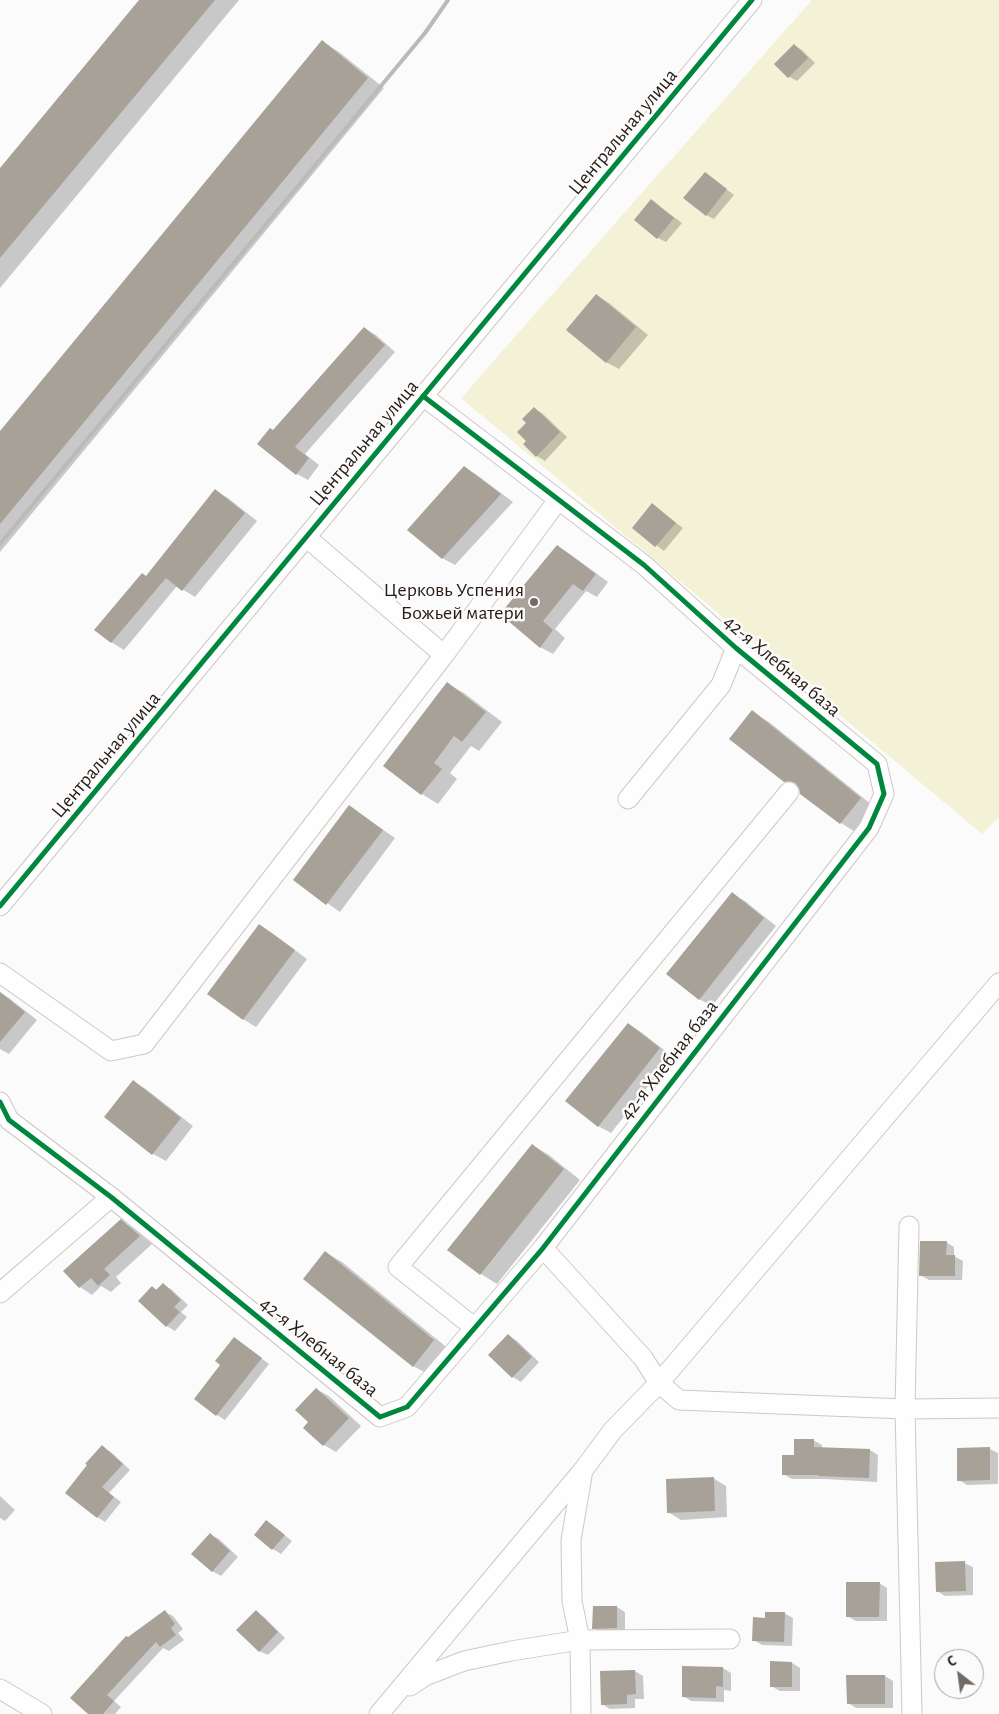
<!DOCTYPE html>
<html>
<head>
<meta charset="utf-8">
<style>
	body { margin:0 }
	#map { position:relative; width:999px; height:1714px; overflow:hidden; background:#fbfbfb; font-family:"Alegreya Sans",sans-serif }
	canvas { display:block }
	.north { position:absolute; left:934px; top:1649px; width:50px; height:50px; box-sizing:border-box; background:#fbfbfb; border:1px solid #a7a19f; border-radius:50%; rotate:330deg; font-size:14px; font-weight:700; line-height:20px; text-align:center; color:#281b14 }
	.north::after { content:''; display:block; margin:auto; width:18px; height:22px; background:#726965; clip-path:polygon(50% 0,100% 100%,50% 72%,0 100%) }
</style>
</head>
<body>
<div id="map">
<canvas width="999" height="1714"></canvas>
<div class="north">С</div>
</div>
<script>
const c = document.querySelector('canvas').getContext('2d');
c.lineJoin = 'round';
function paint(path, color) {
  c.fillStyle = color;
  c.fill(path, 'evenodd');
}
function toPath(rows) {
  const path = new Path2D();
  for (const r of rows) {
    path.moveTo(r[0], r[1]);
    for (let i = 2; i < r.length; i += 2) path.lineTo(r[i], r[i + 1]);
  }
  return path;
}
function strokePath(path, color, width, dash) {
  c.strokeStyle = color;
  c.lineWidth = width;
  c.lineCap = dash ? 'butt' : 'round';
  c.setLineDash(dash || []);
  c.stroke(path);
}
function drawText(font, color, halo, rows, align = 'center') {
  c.font = font + ' "Alegreya Sans",sans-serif';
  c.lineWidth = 5;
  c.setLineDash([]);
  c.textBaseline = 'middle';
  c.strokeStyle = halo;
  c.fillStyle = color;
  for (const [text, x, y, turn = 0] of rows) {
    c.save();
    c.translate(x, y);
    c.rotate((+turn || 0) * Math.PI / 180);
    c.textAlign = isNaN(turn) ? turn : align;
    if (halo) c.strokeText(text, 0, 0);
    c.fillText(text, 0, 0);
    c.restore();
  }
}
const green = toPath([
	[812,0,999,0,999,817,982,834,461,398]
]);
const shadow = toPath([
	[141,0,239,0,0,288,0,170],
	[323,42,339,52,384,88,0,552,0,433],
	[794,45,802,50,815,63,797,81,788,76],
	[705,173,734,195,714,219,706,215],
	[652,201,682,223,666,242,658,238],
	[596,295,609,303,648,335,619,369,606,362],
	[364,328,376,335,395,352,305,454,319,465,308,480,297,474,274,431],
	[534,409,542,413,567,437,545,461,537,456,528,441,528,423],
	[465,468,477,475,513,502,455,565,442,558],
	[216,491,228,498,257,521,195,597,177,586,124,650,111,642,146,577],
	[652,505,683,528,664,551,633,528],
	[558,547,570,554,608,582,597,597,586,591,555,629,565,638,553,654,540,647,502,614],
	[448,684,464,693,502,722,479,751,471,746,450,773,457,779,438,804,422,794],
	[753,712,769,722,877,809,857,833,841,823,801,790,785,781],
	[350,807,395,838,340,912,294,880],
	[732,894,745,901,776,926,712,1006,699,999],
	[259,925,272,933,307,959,256,1027,243,1019],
	[0,992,9,998,37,1020,9,1054,0,1049],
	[628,1024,641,1032,672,1056,611,1133,598,1126],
	[133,1082,146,1089,193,1126,166,1161,153,1154,106,1117],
	[532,1145,549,1155,580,1180,497,1284,481,1274,449,1249],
	[121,1221,133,1228,152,1244,116,1277,121,1283,111,1292,101,1286,92,1295,80,1287],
	[946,1242,954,1247,954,1256,963,1261,962,1280,929,1280,920,1275],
	[325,1252,342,1262,450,1350,430,1375,413,1366],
	[163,1285,171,1289,188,1305,181,1312,187,1317,175,1331,167,1326,152,1287,158,1290],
	[509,1336,517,1341,539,1362,521,1382,513,1377],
	[234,1338,269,1364,225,1420,217,1415,222,1364],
	[316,1389,329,1396,361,1426,336,1452,324,1445,310,1422],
	[813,1440,822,1445,822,1448,870,1450,878,1455,877,1482,825,1479,792,1479,783,1474,795,1456],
	[102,1447,111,1452,130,1470,109,1493,121,1502,105,1522,97,1517],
	[990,1449,998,1453,998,1484,967,1485,959,1480],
	[713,1478,726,1486,727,1517,681,1520,668,1512],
	[0,1496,15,1510,5,1521,0,1518],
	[267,1521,292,1541,281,1554,273,1549],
	[211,1535,219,1539,238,1557,221,1576,212,1571],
	[964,1563,973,1567,973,1595,945,1596,937,1591],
	[879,1583,887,1588,887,1621,856,1621,847,1616],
	[617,1607,625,1612,625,1633,602,1633,594,1628],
	[165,1612,173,1616,183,1629,178,1633,184,1640,169,1651,163,1648,114,1701,121,1707,115,1714,90,1714,129,1639],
	[256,1612,264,1617,285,1638,268,1655,259,1651],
	[784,1613,793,1618,792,1646,762,1645,754,1640,766,1619],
	[772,1663,792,1663,800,1668,800,1691,780,1691,771,1686],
	[723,1668,731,1673,731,1691,724,1690,724,1702,691,1701,683,1696],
	[635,1671,643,1676,644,1699,635,1699,635,1708,610,1709,602,1704],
	[885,1676,893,1681,893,1708,856,1708,848,1703]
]);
const building = toPath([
	[139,0,215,0,0,258,0,168],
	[322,40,368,78,0,524,0,431],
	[794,44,808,58,788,78,774,64],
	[705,172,727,189,706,216,683,198],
	[651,199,674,218,657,239,634,220],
	[596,294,636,327,606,363,566,330],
	[364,327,385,345,295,447,309,458,296,475,257,444,270,428,273,430],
	[534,407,560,432,536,457,523,444,526,441,517,432,526,423,522,419],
	[464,466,501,494,442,559,407,530],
	[215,489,245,513,182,591,166,578,111,643,94,630,142,573,146,576],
	[652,503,676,523,655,547,632,528],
	[557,545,596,574,583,591,573,584,543,621,553,630,540,648,500,614],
	[447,682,486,712,462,742,454,736,434,763,442,769,421,795,383,766],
	[752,710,861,798,840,824,800,794,799,788,796,783,790,781,784,782,729,739],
	[349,805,383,830,326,905,293,880],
	[732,892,764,918,699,1000,666,974],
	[259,924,295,950,243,1020,207,994],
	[0,992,25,1012,0,1042],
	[628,1023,660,1048,598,1127,565,1101],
	[133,1080,181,1118,152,1155,104,1117],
	[532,1144,564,1169,480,1275,447,1250],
	[121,1219,140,1236,104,1269,110,1275,98,1286,91,1278,79,1288,63,1271],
	[920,1241,947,1241,946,1255,955,1255,955,1276,919,1276],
	[325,1251,434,1340,413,1367,303,1279],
	[163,1283,181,1300,174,1307,180,1312,166,1327,138,1301,152,1286,156,1290],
	[508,1334,532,1357,512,1378,488,1355],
	[234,1337,262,1358,216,1416,194,1399,220,1365,215,1361],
	[316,1388,349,1418,323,1446,303,1428,308,1422,295,1410],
	[794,1439,814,1439,814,1447,870,1449,869,1478,818,1476,818,1475,782,1475,782,1455,794,1455],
	[102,1445,123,1464,102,1487,114,1497,97,1518,65,1493,87,1465,85,1464],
	[990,1447,990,1480,957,1481,957,1448],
	[714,1477,715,1511,667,1513,666,1479],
	[266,1520,285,1535,272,1550,254,1535],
	[210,1533,230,1551,212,1572,191,1554],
	[965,1561,966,1591,936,1592,935,1562],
	[846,1582,880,1582,879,1617,846,1617],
	[593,1606,617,1606,617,1628,592,1629],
	[165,1610,175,1624,171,1628,176,1635,160,1647,156,1642,107,1695,114,1701,103,1714,88,1714,70,1698,126,1636,128,1637],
	[256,1610,278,1632,259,1652,236,1630],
	[765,1612,785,1612,784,1642,752,1641,753,1617,765,1618],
	[770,1661,792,1662,792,1687,770,1687],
	[682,1666,723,1667,723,1687,716,1686,716,1698,682,1697],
	[635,1670,636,1694,627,1695,627,1704,601,1705,600,1671],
	[846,1675,885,1675,885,1704,847,1704]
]);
const street = toPath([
	[306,537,444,655],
	[628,799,721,685,736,648],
	[0,906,752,0],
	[0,973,111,1051,144,1044,444,655,558,500],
	[0,1102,9,1120,111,1197,380,1417,407,1407,543,1248,869,828,884,794,877,764,736,648,644,565,423,396],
	[909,1226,905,1409,912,1714],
	[543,1248,643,1358,659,1383,679,1400,905,1409,999,1408],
	[0,1293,111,1197],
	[475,1328,398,1267,789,792],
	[410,1686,425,1676,464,1661,511,1651,580,1640,730,1639],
	[0,1689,42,1714],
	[379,1714,584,1469,613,1430,659,1383,999,983],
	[581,1714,580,1640,572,1601,571,1540,583,1470]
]);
const rail = toPath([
	[0,544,425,33,448,0]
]);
const cycleway = toPath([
	[0,906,752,0],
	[0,1102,9,1120,111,1197,380,1417,407,1407,543,1248,869,828,884,794,877,764,736,648,644,565,423,396]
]);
const markers = [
	[534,602,5,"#726965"]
];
const streetNames = [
	["Центральная улица",623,132,-50],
	["Центральная улица",364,443,-50],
	["42-я Хлебная база",782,666,40],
	["Центральная улица",106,755,-50],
	["42-я Хлебная база",669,1060,-52],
	["42-я Хлебная база",319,1347,39]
];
const poiNames = [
	["Церковь Успения",524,590],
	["Божьей матери",524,613]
];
paint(green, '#f4f2d6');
paint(shadow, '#0003');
paint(building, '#a7a198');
strokePath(street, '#cfc8c5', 21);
strokePath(street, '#fefefe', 19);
strokePath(rail, '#bbbab9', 4);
strokePath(cycleway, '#00873e', 5);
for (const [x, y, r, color] of markers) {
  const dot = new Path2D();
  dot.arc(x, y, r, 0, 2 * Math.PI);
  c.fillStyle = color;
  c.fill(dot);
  strokePath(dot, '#fbfbfb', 2);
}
drawText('20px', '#281b14', '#fbfbfb', streetNames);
drawText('20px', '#281b14', '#fbfbfb', poiNames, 'right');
</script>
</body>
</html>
